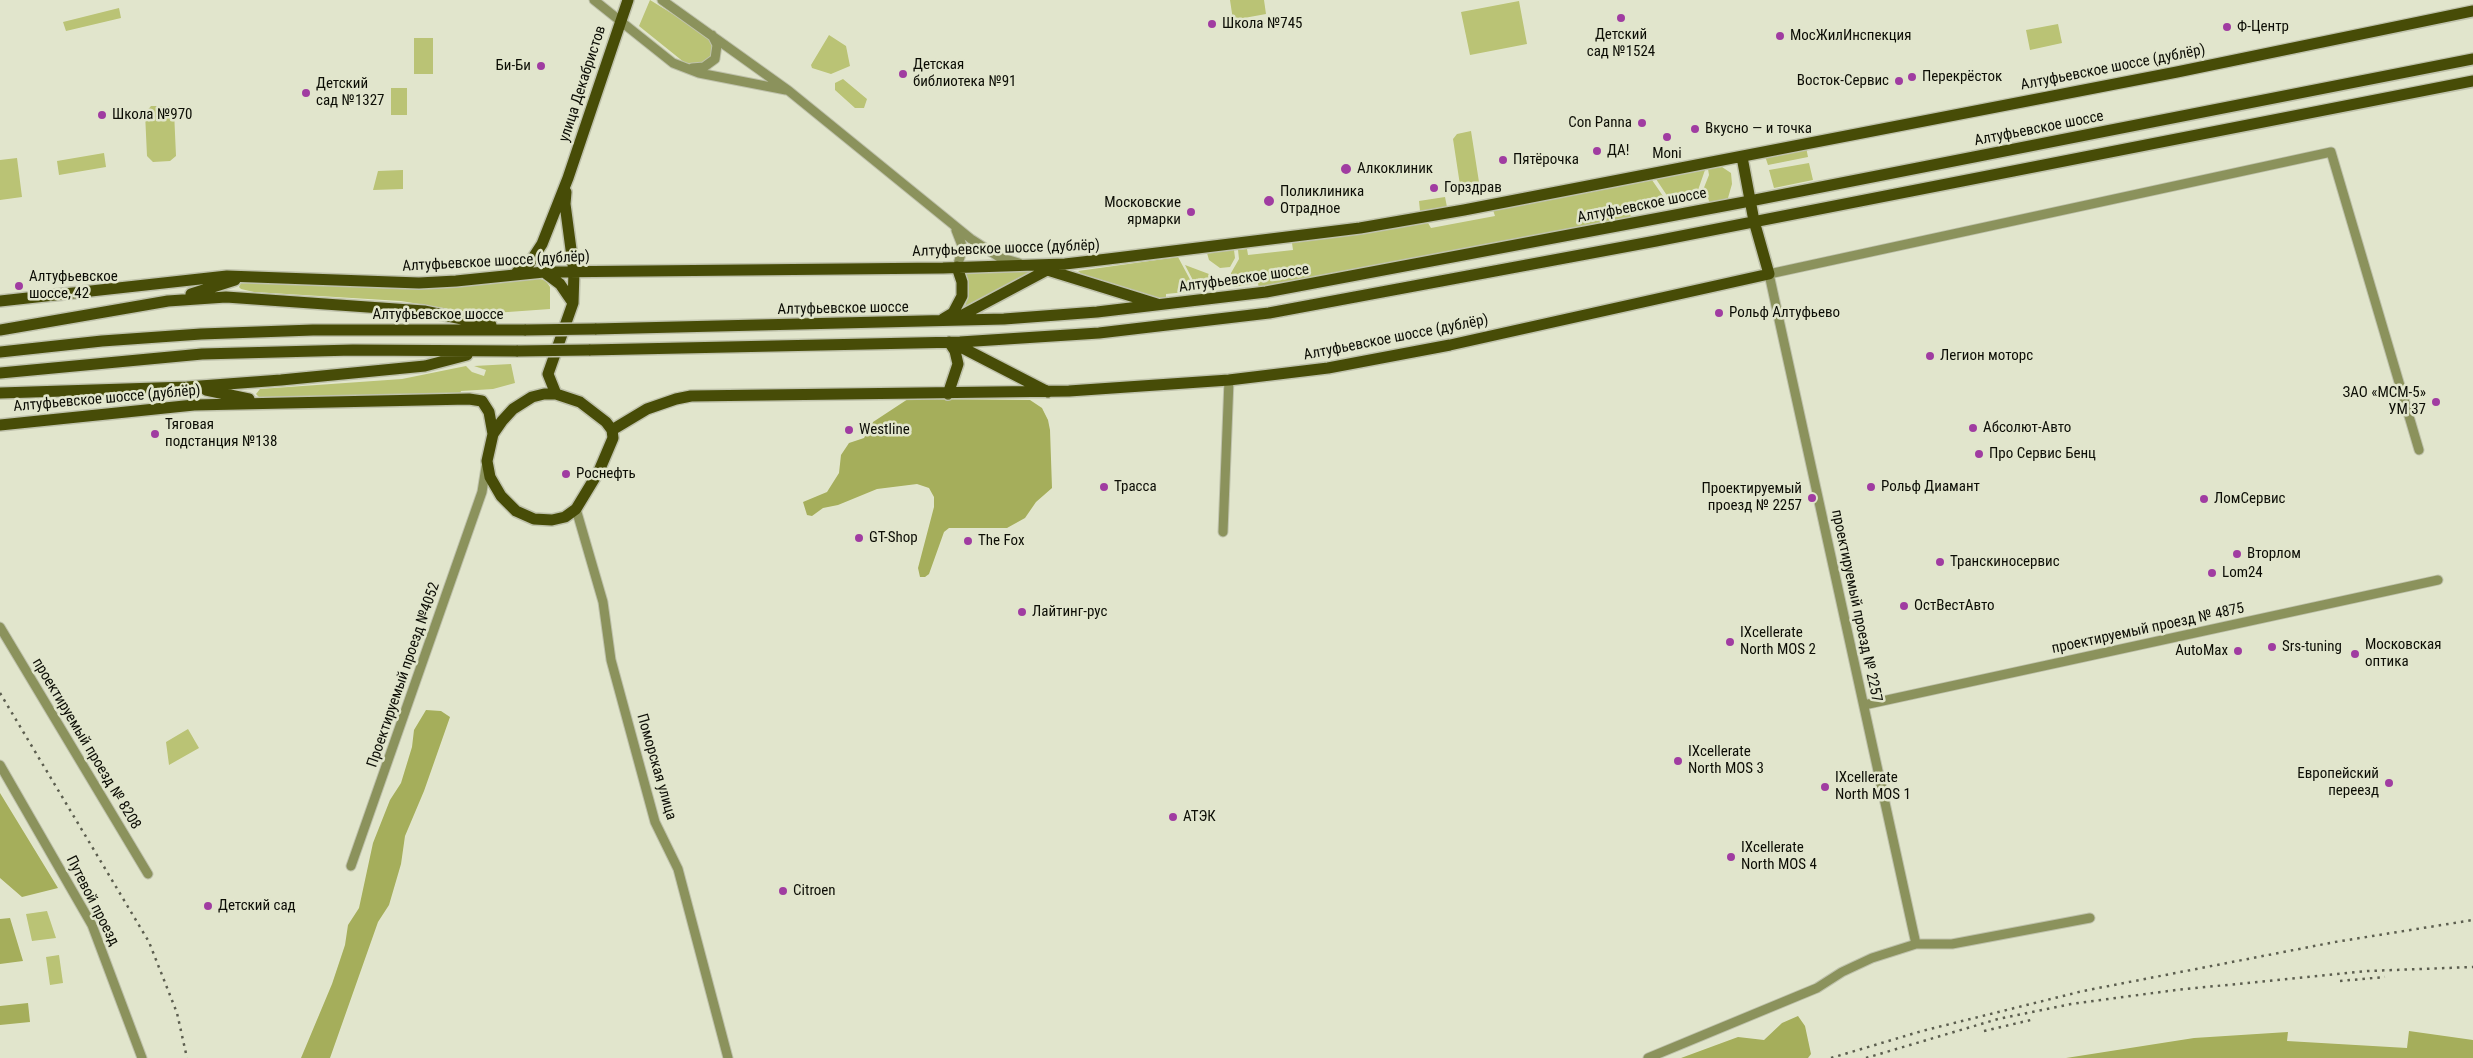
<!DOCTYPE html>
<html>
<head>
<meta charset="utf-8">
<style>
	body { margin:0 }
	canvas { display:block; background:#e1e5cc }
</style>
</head>
<body>
<canvas width="2473" height="1058"></canvas>
<script>
const c = document.querySelector('canvas').getContext('2d');
c.lineJoin = 'round';
function paint(path, color) {
  c.fillStyle = color;
  c.fill(path, 'evenodd');
}
function toPath(rows) {
  const path = new Path2D();
  for (const r of rows) {
    path.moveTo(r[0], r[1]);
    for (let i = 2; i < r.length; i += 2) path.lineTo(r[i], r[i + 1]);
  }
  return path;
}
function strokePath(path, color, width, dash) {
  c.strokeStyle = color;
  c.lineWidth = width;
  c.lineCap = dash ? 'butt' : 'round';
  c.setLineDash(dash || []);
  c.stroke(path);
}
function drawText(font, color, halo, rows, align = 'center') {
  c.font = font + ' "Roboto Condensed",sans-serif';
  c.lineWidth = 5;
  c.setLineDash([]);
  c.textBaseline = 'middle';
  c.strokeStyle = halo;
  c.fillStyle = color;
  for (const [text, x, y, turn = 0] of rows) {
    c.save();
    c.translate(x, y);
    c.rotate((+turn || 0) * Math.PI / 180);
    c.textAlign = isNaN(turn) ? turn : align;
    if (halo) c.strokeText(text, 0, 0);
    c.fillText(text, 0, 0);
    c.restore();
  }
}
const green = toPath([
	[650,0,710,37,714,43,714,54,706,63,685,63,639,26],
	[1230,0,1264,0,1266,14,1233,20],
	[1519,1,1527,44,1470,55,1461,12],
	[119,8,121,18,66,31,63,22],
	[2058,24,2062,43,2030,50,2026,30],
	[829,35,846,46,850,66,831,74,812,68,811,65],
	[414,38,433,38,433,74,414,74],
	[843,79,867,99,864,108,855,108,835,90,835,83],
	[391,88,407,88,407,115,391,115],
	[151,106,169,106,174,111,176,156,170,161,153,162,147,156,145,113],
	[1471,131,1479,182,1476,185,1463,187,1460,185,1453,139,1457,134],
	[1806,147,1808,157,1768,165,1765,156],
	[104,153,106,167,59,175,57,161],
	[17,158,22,197,0,200,0,160],
	[1809,163,1813,180,1774,188,1769,170],
	[1722,167,1731,173,1732,184,1728,198,1710,204,1708,198,1699,200,1709,175,1708,169],
	[403,170,403,189,373,190,378,171],
	[1705,170,1697,193,1672,198,1668,197,1656,179],
	[1652,180,1665,199,1665,204,1630,212,1631,219,1259,289,1258,283,1233,287,1240,279,1240,275,1231,276,1231,273,1239,259,1238,250,1247,249,1248,255,1293,250,1292,243,1428,223,1431,228,1495,216,1493,210],
	[1445,197,1447,207,1420,211,1419,201],
	[1234,250,1235,258,1230,267,1220,268,1209,260,1207,253],
	[1178,257,1194,287,1186,288,1186,292,1166,294,1166,299,1160,300,1084,276,1078,271],
	[1185,265,1209,274,1212,288,1198,290],
	[1028,269,1031,273,964,310,969,292,966,273],
	[535,277,546,281,550,287,550,309,480,314,401,301,254,292,241,289,239,287,241,283,252,281,396,289,437,288],
	[511,364,515,383,493,389,461,391,460,395,259,397,256,394,260,389,402,379,466,366,472,372,484,376,486,370,474,366],
	[188,729,199,748,169,765,166,742],
	[47,911,56,938,32,941,26,914],
	[59,955,63,983,50,985,46,957]
]);
const forest = toPath([
	[908,399,1030,400,1042,408,1048,420,1050,430,1052,488,1036,502,1025,518,1007,528,949,528,944,532,929,574,925,577,920,577,918,568,934,507,934,497,929,488,917,484,877,489,838,505,823,508,812,516,807,515,803,502,827,492,839,473,841,455,849,443,864,438,873,422],
	[426,710,441,711,450,717,424,791,405,836,401,864,389,905,378,922,330,1058,301,1058,332,984,345,945,348,925,359,908,373,843,390,800,401,783,412,747,414,730],
	[0,793,58,888,22,897,0,878],
	[10,918,23,961,0,964,0,919],
	[28,1003,30,1022,0,1025,0,1006],
	[1798,1016,1805,1026,1811,1054,1808,1058,1681,1058,1738,1037,1764,1040,1782,1023],
	[2409,1031,2473,1040,2473,1058,2066,1058,2194,1038,2288,1032,2287,1041,2407,1048]
]);
const minor = toPath([
	[594,0,673,63,699,73,786,90],
	[662,0,789,91,971,239,999,257,1019,263],
	[692,68,704,67,715,59,717,45,712,35],
	[956,230,963,248,957,267],
	[576,509,603,602,611,660,655,822,678,869,728,1058],
	[1223,532,1229,380],
	[0,627,148,874],
	[1864,705,2438,580],
	[0,765,92,925,142,1058],
	[351,866,482,492,486,467],
	[1916,944,1769,274,2331,152,2419,450],
	[1648,1058,1817,988,1842,972,1872,958,1916,944,1952,944,2090,918]
]);
const major = toPath([
	[1041,268,1157,304],
	[517,272,529,264,542,244,568,178,628,0],
	[544,272,560,284,573,303],
	[191,294,235,280],
	[0,301,227,276,419,283,456,281,544,272,943,268,1065,264,1108,259,1360,228,1464,210,2177,72,2473,11],
	[943,319,953,313,962,296,962,282,957,267],
	[955,319,1049,269],
	[595,329,1004,319,1097,312,1266,292,1750,201,2473,59],
	[0,330,168,301,226,297,424,311,491,325],
	[955,344,1048,392],
	[589,350,960,342,1099,333,1269,313,1656,241,2473,81],
	[0,352,102,341,201,334,313,330,526,330],
	[0,373,202,354,353,350,518,351],
	[206,390,249,399],
	[0,393,187,387,281,380,425,366,467,355],
	[544,394,556,394,580,402,606,422,612,430,613,438,599,471,576,509,565,517,552,520,534,519,516,511,501,496,490,477,487,461,493,434,502,421,513,409,532,397,544,394],
	[556,394,548,374,573,303,574,272,565,204,566,192],
	[948,394,958,364,955,351,949,342],
	[0,425,194,405,469,399,482,401,489,412,493,434],
	[612,430,647,409,676,399,691,396,1069,391,1229,380,1328,368,1450,345,1769,274,1754,221,1742,157]
]);
const rail = toPath([
	[0,693,149,942,177,1013,187,1058],
	[2340,981,2385,977],
	[1984,1031,2035,1019],
	[1831,1058,1922,1031,2083,991,2335,942,2473,920],
	[1866,1058,1998,1019,2071,1004,2176,990,2368,971,2473,967]
]);
const majorBridge = toPath([
	[526,330,595,329],
	[518,351,589,350]
]);
const markers = [
	[1621,18,5,"#a03ca1"],
	[1212,24,5,"#a03ca1"],
	[2227,27,5,"#a03ca1"],
	[1780,36,5,"#a03ca1"],
	[541,66,5,"#a03ca1"],
	[903,74,5,"#a03ca1"],
	[1912,77,5,"#a03ca1"],
	[1899,81,5,"#a03ca1"],
	[306,93,5,"#a03ca1"],
	[102,115,5,"#a03ca1"],
	[1642,123,5,"#a03ca1"],
	[1695,129,5,"#a03ca1"],
	[1667,137,5,"#a03ca1"],
	[1597,151,5,"#a03ca1"],
	[1503,160,5,"#a03ca1"],
	[1346,169,6,"#a03ca1"],
	[1434,188,5,"#a03ca1"],
	[1269,201,6,"#a03ca1"],
	[1191,212,5,"#a03ca1"],
	[19,286,5,"#a03ca1"],
	[1719,313,5,"#a03ca1"],
	[1930,356,5,"#a03ca1"],
	[2436,402,5,"#a03ca1"],
	[1973,428,5,"#a03ca1"],
	[849,430,5,"#a03ca1"],
	[155,434,5,"#a03ca1"],
	[1979,454,5,"#a03ca1"],
	[566,474,5,"#a03ca1"],
	[1104,487,5,"#a03ca1"],
	[1871,487,5,"#a03ca1"],
	[1812,498,5,"#a03ca1"],
	[2204,499,5,"#a03ca1"],
	[859,538,5,"#a03ca1"],
	[968,541,5,"#a03ca1"],
	[2237,554,5,"#a03ca1"],
	[1940,562,5,"#a03ca1"],
	[2212,573,5,"#a03ca1"],
	[1904,606,5,"#a03ca1"],
	[1022,612,5,"#a03ca1"],
	[1730,642,5,"#a03ca1"],
	[2272,647,5,"#a03ca1"],
	[2238,651,5,"#a03ca1"],
	[2355,654,5,"#a03ca1"],
	[1678,761,5,"#a03ca1"],
	[2389,783,5,"#a03ca1"],
	[1825,787,5,"#a03ca1"],
	[1173,817,5,"#a03ca1"],
	[1731,857,5,"#a03ca1"],
	[783,891,5,"#a03ca1"],
	[208,906,5,"#a03ca1"]
];
const poiNames = [
	["Школа №745",1222,24],
	["Ф-Центр",2237,27],
	["Детский",1621,35,"center"],
	["сад №1524",1621,52,"center"],
	["МосЖилИнспекция",1790,36],
	["Детская",913,65],
	["библиотека №91",913,82],
	["Би-Би",531,66,"right"],
	["Перекрёсток",1922,77],
	["Восток-Сервис",1889,81,"right"],
	["Детский",316,84],
	["сад №1327",316,101],
	["Школа №970",112,115],
	["Con Panna",1632,123,"right"],
	["Вкусно — и точка",1705,129],
	["ДА!",1607,151],
	["Moni",1667,154,"center"],
	["Пятёрочка",1513,160],
	["Алкоклиник",1357,169],
	["Горздрав",1444,188],
	["Поликлиника",1280,192],
	["Отрадное",1280,209],
	["Московские",1181,203,"right"],
	["ярмарки",1181,220,"right"],
	["Алтуфьевское",29,277],
	["шоссе, 42",29,294],
	["Рольф Алтуфьево",1729,313],
	["Легион моторс",1940,356],
	["ЗАО «МСМ-5»",2426,393,"right"],
	["УМ 37",2426,410,"right"],
	["Тяговая",165,425],
	["подстанция №138",165,442],
	["Абсолют-Авто",1983,428],
	["Westline",859,430],
	["Про Сервис Бенц",1989,454],
	["Роснефть",576,474],
	["Трасса",1114,487],
	["Рольф Диамант",1881,487],
	["Проектируемый",1802,489,"right"],
	["проезд № 2257",1802,506,"right"],
	["ЛомСервис",2214,499],
	["GT-Shop",869,538],
	["The Fox",978,541],
	["Вторлом",2247,554],
	["Транскиносервис",1950,562],
	["Lom24",2222,573],
	["ОстВестАвто",1914,606],
	["Лайтинг-рус",1032,612],
	["IXcellerate",1740,633],
	["North MOS 2",1740,650],
	["Московская",2365,645],
	["оптика",2365,662],
	["Srs-tuning",2282,647],
	["AutoMax",2228,651,"right"],
	["IXcellerate",1688,752],
	["North MOS 3",1688,769],
	["Европейский",2379,774,"right"],
	["переезд",2379,791,"right"],
	["IXcellerate",1835,778],
	["North MOS 1",1835,795],
	["АТЭК",1183,817],
	["IXcellerate",1741,848],
	["North MOS 4",1741,865],
	["Citroen",793,891],
	["Детский сад",218,906]
];
const streetNames = [
	["Алтуфьевское шоссе (дублёр)",2113,68,-11],
	["улица Декабристов",583,84,-72],
	["Алтуфьевское шоссе",2039,129,-11],
	["Алтуфьевское шоссе",1642,206,-11],
	["Алтуфьевское шоссе (дублёр)",1006,249,-2],
	["Алтуфьевское шоссе (дублёр)",496,262,-3],
	["Алтуфьевское шоссе",1244,279,-8],
	["Алтуфьевское шоссе",843,309,-1],
	["Алтуфьевское шоссе",438,315],
	["Алтуфьевское шоссе (дублёр)",1396,338,-11],
	["Алтуфьевское шоссе (дублёр)",107,399,-5],
	["проектируемый проезд № 2257",1856,606,78],
	["проектируемый проезд № 4875",2148,629,-12],
	["Проектируемый проезд №4052",404,675,-71],
	["проектируемый проезд № 8208",86,744,59],
	["Поморская улица",656,767,74],
	["Путевой проезд",92,901,63]
];
paint(green, '#bac375');
paint(forest, '#a5ae5b');
strokePath(minor, '#bfc2ac', 11);
strokePath(major, '#bfc2ac', 14);
strokePath(minor, '#8b925c', 9);
strokePath(major, '#474c07', 11);
strokePath(rail, '#5c5e4f', 2.5, [2.5, 5]);
strokePath(majorBridge, '#bfc2ac', 14, []);
strokePath(majorBridge, '#474c07', 11);
for (const [x, y, r, color] of markers) {
  const dot = new Path2D();
  dot.arc(x, y, r, 0, 2 * Math.PI);
  c.fillStyle = color;
  c.fill(dot);
  strokePath(dot, '#e1e5cc', 2);
}
drawText('15px', '#0c0d05', '#e1e5cc', poiNames, 'left');
drawText('15px', '#0c0d05', '#e1e5cc', streetNames);
</script>
</body>
</html>
